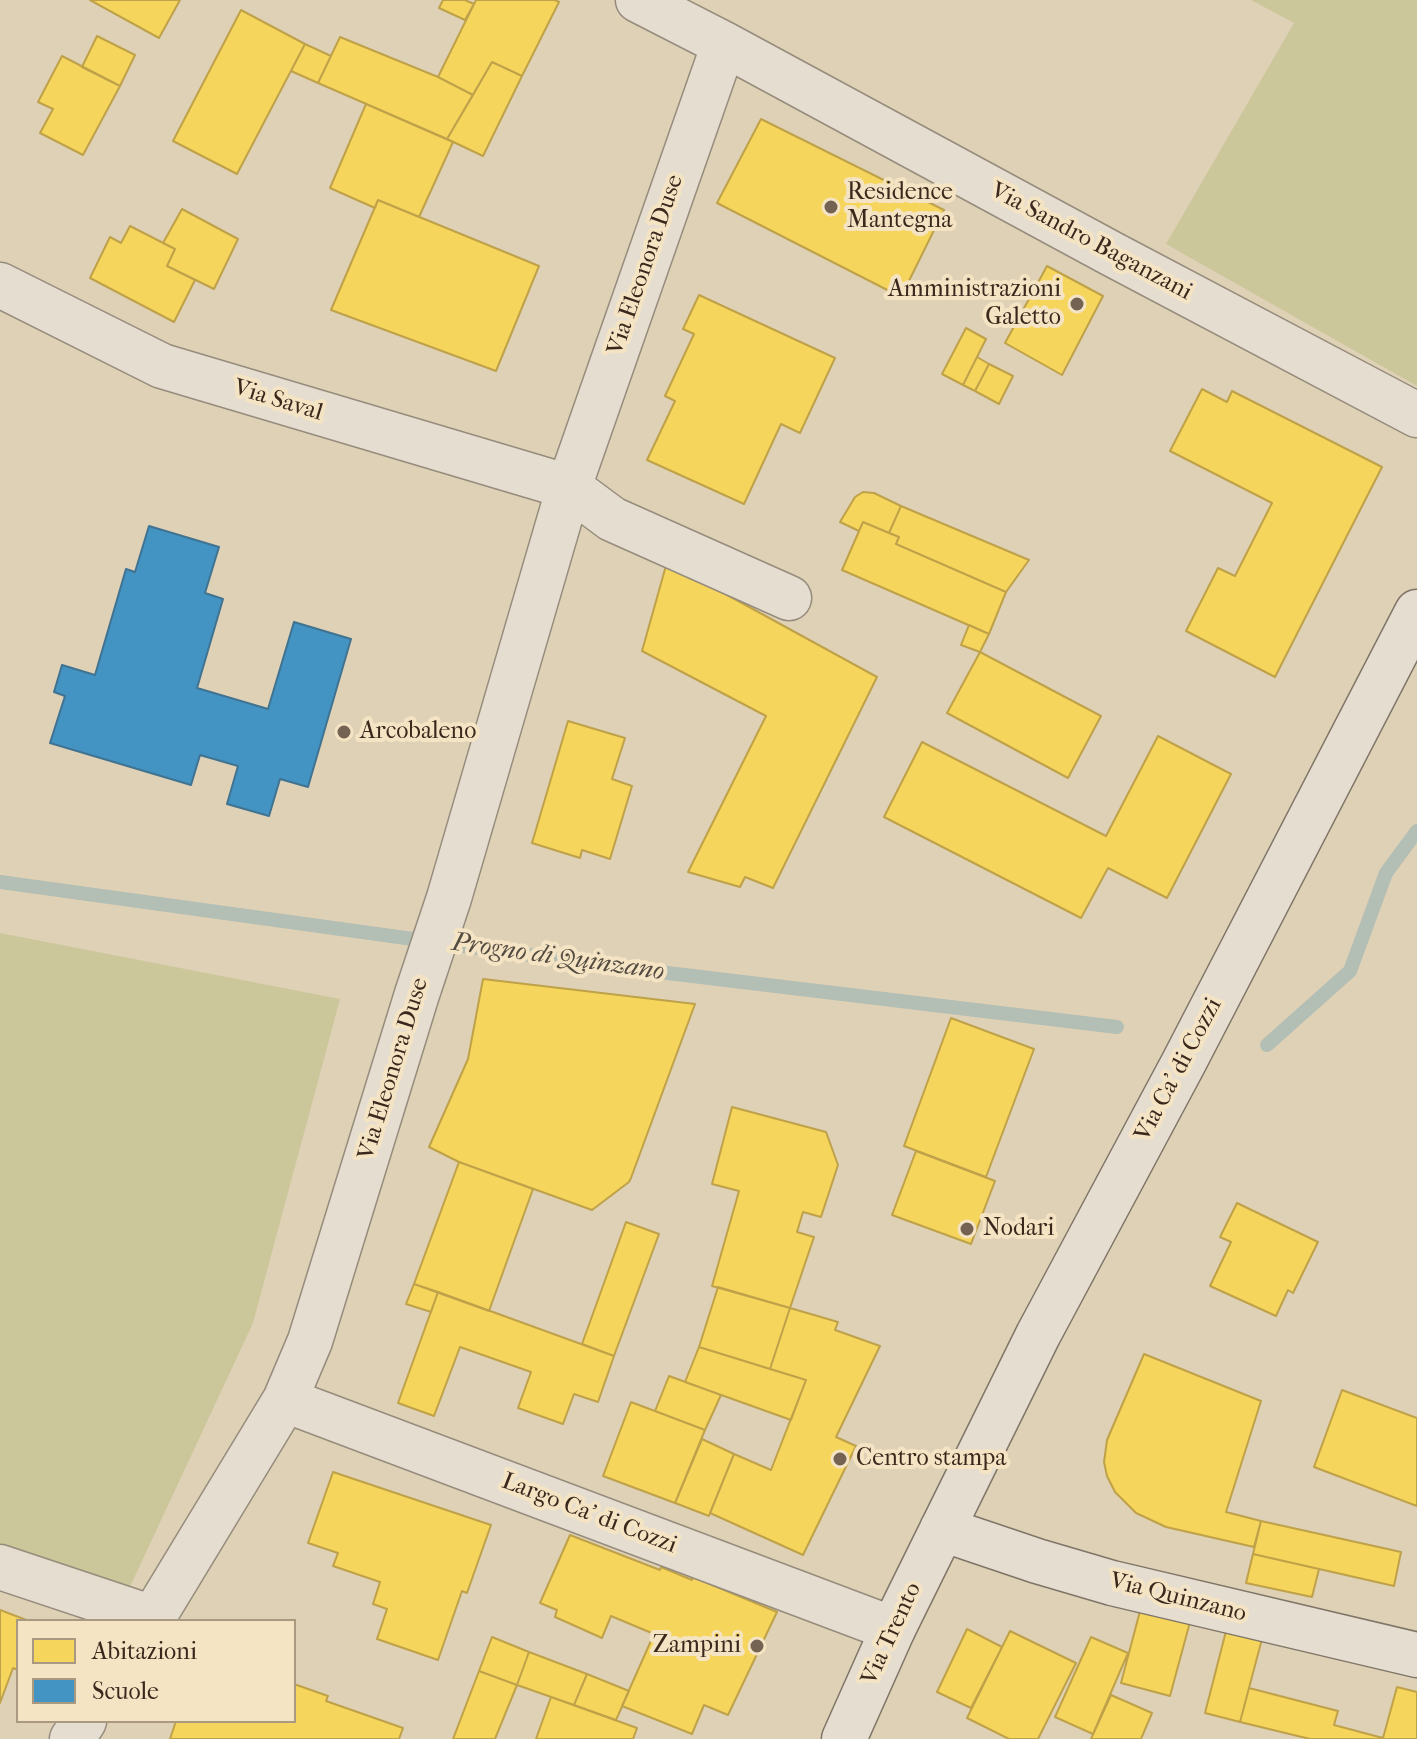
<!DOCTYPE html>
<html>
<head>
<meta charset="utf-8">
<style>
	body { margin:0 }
	#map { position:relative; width:1417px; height:1739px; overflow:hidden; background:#dfd1b6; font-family:"IM FELL French Canon",serif }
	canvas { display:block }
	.legend { position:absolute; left:16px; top:1619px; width:280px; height:104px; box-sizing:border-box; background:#f5e4c4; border:2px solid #aa9981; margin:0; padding:10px 14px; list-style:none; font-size:24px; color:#3a281d }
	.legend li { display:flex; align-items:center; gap:16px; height:40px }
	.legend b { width:40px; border:2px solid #aa9981 }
</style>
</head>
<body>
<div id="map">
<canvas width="1417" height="1739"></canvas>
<ul class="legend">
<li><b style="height:22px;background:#f6d55c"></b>Abitazioni</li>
<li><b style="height:22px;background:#4393c3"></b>Scuole</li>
</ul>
</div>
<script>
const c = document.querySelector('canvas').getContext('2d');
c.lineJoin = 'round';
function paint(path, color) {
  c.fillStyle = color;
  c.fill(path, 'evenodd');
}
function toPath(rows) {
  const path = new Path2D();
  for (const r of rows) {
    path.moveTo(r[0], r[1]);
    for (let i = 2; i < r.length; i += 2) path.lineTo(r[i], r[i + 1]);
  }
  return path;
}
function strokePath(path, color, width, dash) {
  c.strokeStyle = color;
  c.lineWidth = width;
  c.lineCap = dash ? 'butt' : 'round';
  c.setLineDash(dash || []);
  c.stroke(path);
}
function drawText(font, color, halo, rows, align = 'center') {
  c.font = font + ' "IM FELL French Canon",serif';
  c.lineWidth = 8;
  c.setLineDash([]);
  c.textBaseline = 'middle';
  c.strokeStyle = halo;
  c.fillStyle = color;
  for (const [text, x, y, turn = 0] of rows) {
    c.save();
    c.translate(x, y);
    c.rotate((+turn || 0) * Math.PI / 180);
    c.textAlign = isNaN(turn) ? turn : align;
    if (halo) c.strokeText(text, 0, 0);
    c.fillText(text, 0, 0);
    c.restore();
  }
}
const green = toPath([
	[1251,0,1417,0,1417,386,1166,244,1294,23],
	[0,933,340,999,253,1323,128,1591,0,1548]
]);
const homes = toPath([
	[90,0,180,0,159,38,90,0],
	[443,0,465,0,474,4,465,20,439,8,443,0],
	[476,0,555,0,559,2,522,76,492,62,473,95,438,77,476,0],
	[241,10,305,44,237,174,173,141,241,10],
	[97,36,135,55,120,86,82,67,97,36],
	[340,37,438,77,473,95,447,139,318,83,340,37],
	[305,44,331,56,318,83,291,71,305,44],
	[62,56,120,86,83,155,40,133,53,109,38,102,62,56],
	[492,62,522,76,483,156,447,139,492,62],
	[366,104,453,142,419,217,378,200,375,208,330,188,366,104],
	[761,119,944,210,901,297,717,203,761,119],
	[378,200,539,266,496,371,331,310,378,200],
	[182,209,238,239,214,289,167,266,175,249,163,243,182,209],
	[130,226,175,249,167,266,195,280,174,322,90,278,110,237,121,243,130,226],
	[1047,266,1103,296,1062,375,1005,343,1047,266],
	[699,295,835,358,800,433,781,424,744,504,647,460,675,401,665,396,694,334,683,329,699,295],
	[966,328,986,339,963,385,942,374,966,328],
	[977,357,989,364,975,391,963,385,977,357],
	[989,364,1013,376,999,404,975,391,989,364],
	[1202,389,1227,402,1232,391,1382,467,1275,677,1186,631,1218,568,1235,576,1272,503,1170,451,1202,389],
	[863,492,874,493,901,506,889,533,863,522,859,531,840,522,855,497,863,492],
	[901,506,1029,560,1006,592,896,544,899,537,889,533,901,506],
	[863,522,899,537,896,544,1006,592,989,634,842,570,863,522],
	[667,562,877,677,773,888,745,877,740,887,688,872,766,716,642,651,667,562],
	[969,625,989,634,980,652,961,645,969,625],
	[980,652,1101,716,1068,778,947,713,980,652],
	[568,721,625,738,612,779,632,786,610,859,582,850,580,858,532,843,568,721],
	[1158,736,1231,774,1167,898,1108,868,1081,918,884,817,922,742,1106,836,1158,736],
	[483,979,695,1004,631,1178,629,1182,592,1210,459,1162,429,1147,468,1059,483,979],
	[951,1018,1034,1049,986,1177,904,1146,951,1018],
	[732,1107,826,1132,838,1165,821,1217,803,1212,797,1232,814,1237,790,1308,712,1286,739,1191,712,1184,732,1107],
	[916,1151,995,1181,971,1244,892,1215,916,1151],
	[459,1162,533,1189,489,1311,414,1284,459,1162],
	[1237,1203,1318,1242,1293,1293,1288,1290,1276,1316,1210,1286,1231,1242,1220,1237,1237,1203],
	[626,1222,659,1234,614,1356,582,1344,626,1222],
	[414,1284,438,1292,431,1312,406,1304,414,1284],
	[718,1287,790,1308,770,1369,699,1347,718,1287],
	[438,1292,614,1356,598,1402,574,1394,563,1424,518,1408,531,1372,460,1347,434,1416,398,1403,438,1292],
	[790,1308,838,1322,835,1330,880,1346,836,1437,856,1446,803,1555,710,1513,734,1454,771,1470,806,1380,770,1369,790,1308],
	[699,1347,806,1380,791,1420,685,1382,699,1347],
	[1144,1354,1261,1401,1226,1512,1261,1521,1254,1547,1166,1527,1136,1513,1115,1492,1107,1476,1104,1462,1107,1440,1144,1354],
	[669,1376,721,1395,705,1430,655,1411,669,1376],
	[1342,1390,1417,1418,1417,1506,1314,1467,1342,1390],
	[631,1402,705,1430,675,1503,603,1476,631,1402],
	[702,1439,734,1454,709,1516,675,1503,702,1439],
	[333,1472,491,1525,467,1593,462,1591,438,1660,377,1639,387,1609,373,1604,380,1582,333,1566,338,1553,308,1543,333,1472],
	[1261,1521,1401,1552,1394,1586,1253,1554,1261,1521],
	[570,1535,660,1570,661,1567,692,1580,693,1577,777,1612,728,1715,704,1705,692,1734,622,1706,654,1634,611,1616,602,1638,555,1617,557,1610,540,1603,570,1535],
	[1253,1554,1319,1569,1312,1597,1246,1583,1253,1554],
	[0,1610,29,1621,18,1621,18,1670,13,1668,0,1703,0,1610],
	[1140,1611,1190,1622,1170,1696,1121,1683,1140,1611],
	[967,1629,1002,1647,971,1708,937,1692,967,1629],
	[1010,1631,1076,1663,1038,1739,1009,1739,967,1718,1010,1631],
	[1226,1631,1262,1639,1240,1722,1205,1713,1226,1631],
	[492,1637,529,1652,517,1685,479,1671,492,1637],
	[1091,1637,1128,1653,1093,1734,1055,1717,1091,1637],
	[529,1652,587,1674,574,1705,517,1685,529,1652],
	[479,1671,517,1685,495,1739,453,1739,479,1671],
	[587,1674,629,1691,616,1720,574,1705,587,1674],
	[294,1684,328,1696,326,1701,403,1728,399,1739,170,1739,176,1721,294,1721,294,1684],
	[1397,1687,1417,1692,1417,1739,1310,1739,1240,1722,1249,1688,1338,1711,1334,1725,1383,1738,1397,1687],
	[1111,1695,1152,1713,1141,1739,1091,1739,1111,1695],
	[551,1697,637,1728,633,1739,536,1739,551,1697]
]);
const schools = toPath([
	[149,526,219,547,205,593,223,599,197,688,268,709,294,622,351,639,308,787,280,779,269,816,227,804,238,766,200,755,191,785,50,743,65,696,54,692,62,665,95,675,126,569,135,572,149,526]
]);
const stream = toPath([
	[0,882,601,965,1117,1027],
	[1267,1045,1350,971,1386,873,1417,831]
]);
const street = toPath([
	[638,0,724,44,1112,254,1417,415],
	[0,285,162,366,569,487,612,519,789,598],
	[285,1400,893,1629],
	[0,1567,153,1618],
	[151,1621,285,1400,310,1341,417,994,449,898,569,487,724,44],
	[72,1739,84,1721]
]);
const secondary = toPath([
	[942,1529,1037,1561,1112,1583,1417,1655],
	[844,1739,893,1629,1038,1335,1184,1062,1417,612]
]);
const markers = [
	[831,207,8,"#746353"],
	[1077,304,8,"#746353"],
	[344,732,8,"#746353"],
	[967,1229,8,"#746353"],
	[840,1459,8,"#746353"],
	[757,1646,8,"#746353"]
];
const poiNames = [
	["Residence",847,193],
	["Mantegna",847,221],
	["Amministrazioni",1061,290,"right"],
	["Galetto",1061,318,"right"],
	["Arcobaleno",360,732],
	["Nodari",983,1229],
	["Centro stampa",856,1459],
	["Zampini",741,1646,"right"]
];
const streetNames = [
	["Via Sandro Baganzani",1091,242,28],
	["Via Eleonora Duse",646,265,-71],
	["Via Saval",278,401,17],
	["Via Eleonora Duse",394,1069,-73],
	["Via Ca' di Cozzi",1179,1070,-62],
	["Largo Ca' di Cozzi",589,1514,21],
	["Via Quinzano",1178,1598,14],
	["Via Trento",892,1634,-65]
];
const waterNames = [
	["Progno di Quinzano",558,958,8]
];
paint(green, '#ccc69b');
paint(homes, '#f6d55c');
strokePath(homes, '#bea149', 2);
paint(schools, '#4393c3');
strokePath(schools, '#407391', 2);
strokePath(stream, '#b3beb4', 14);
strokePath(street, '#968c7c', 47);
strokePath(secondary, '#7f7567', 47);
strokePath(street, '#e4ddd0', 44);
strokePath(secondary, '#e4ddd0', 44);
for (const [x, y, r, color] of markers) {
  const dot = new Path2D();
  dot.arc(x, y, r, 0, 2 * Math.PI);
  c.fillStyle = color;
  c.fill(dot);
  strokePath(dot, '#f5e4c4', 3);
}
drawText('24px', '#3a281d', '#f5e4c4', poiNames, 'left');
drawText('24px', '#3a281d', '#f5e4c4', streetNames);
drawText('italic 26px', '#544c42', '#f5e4c4', waterNames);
</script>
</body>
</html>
